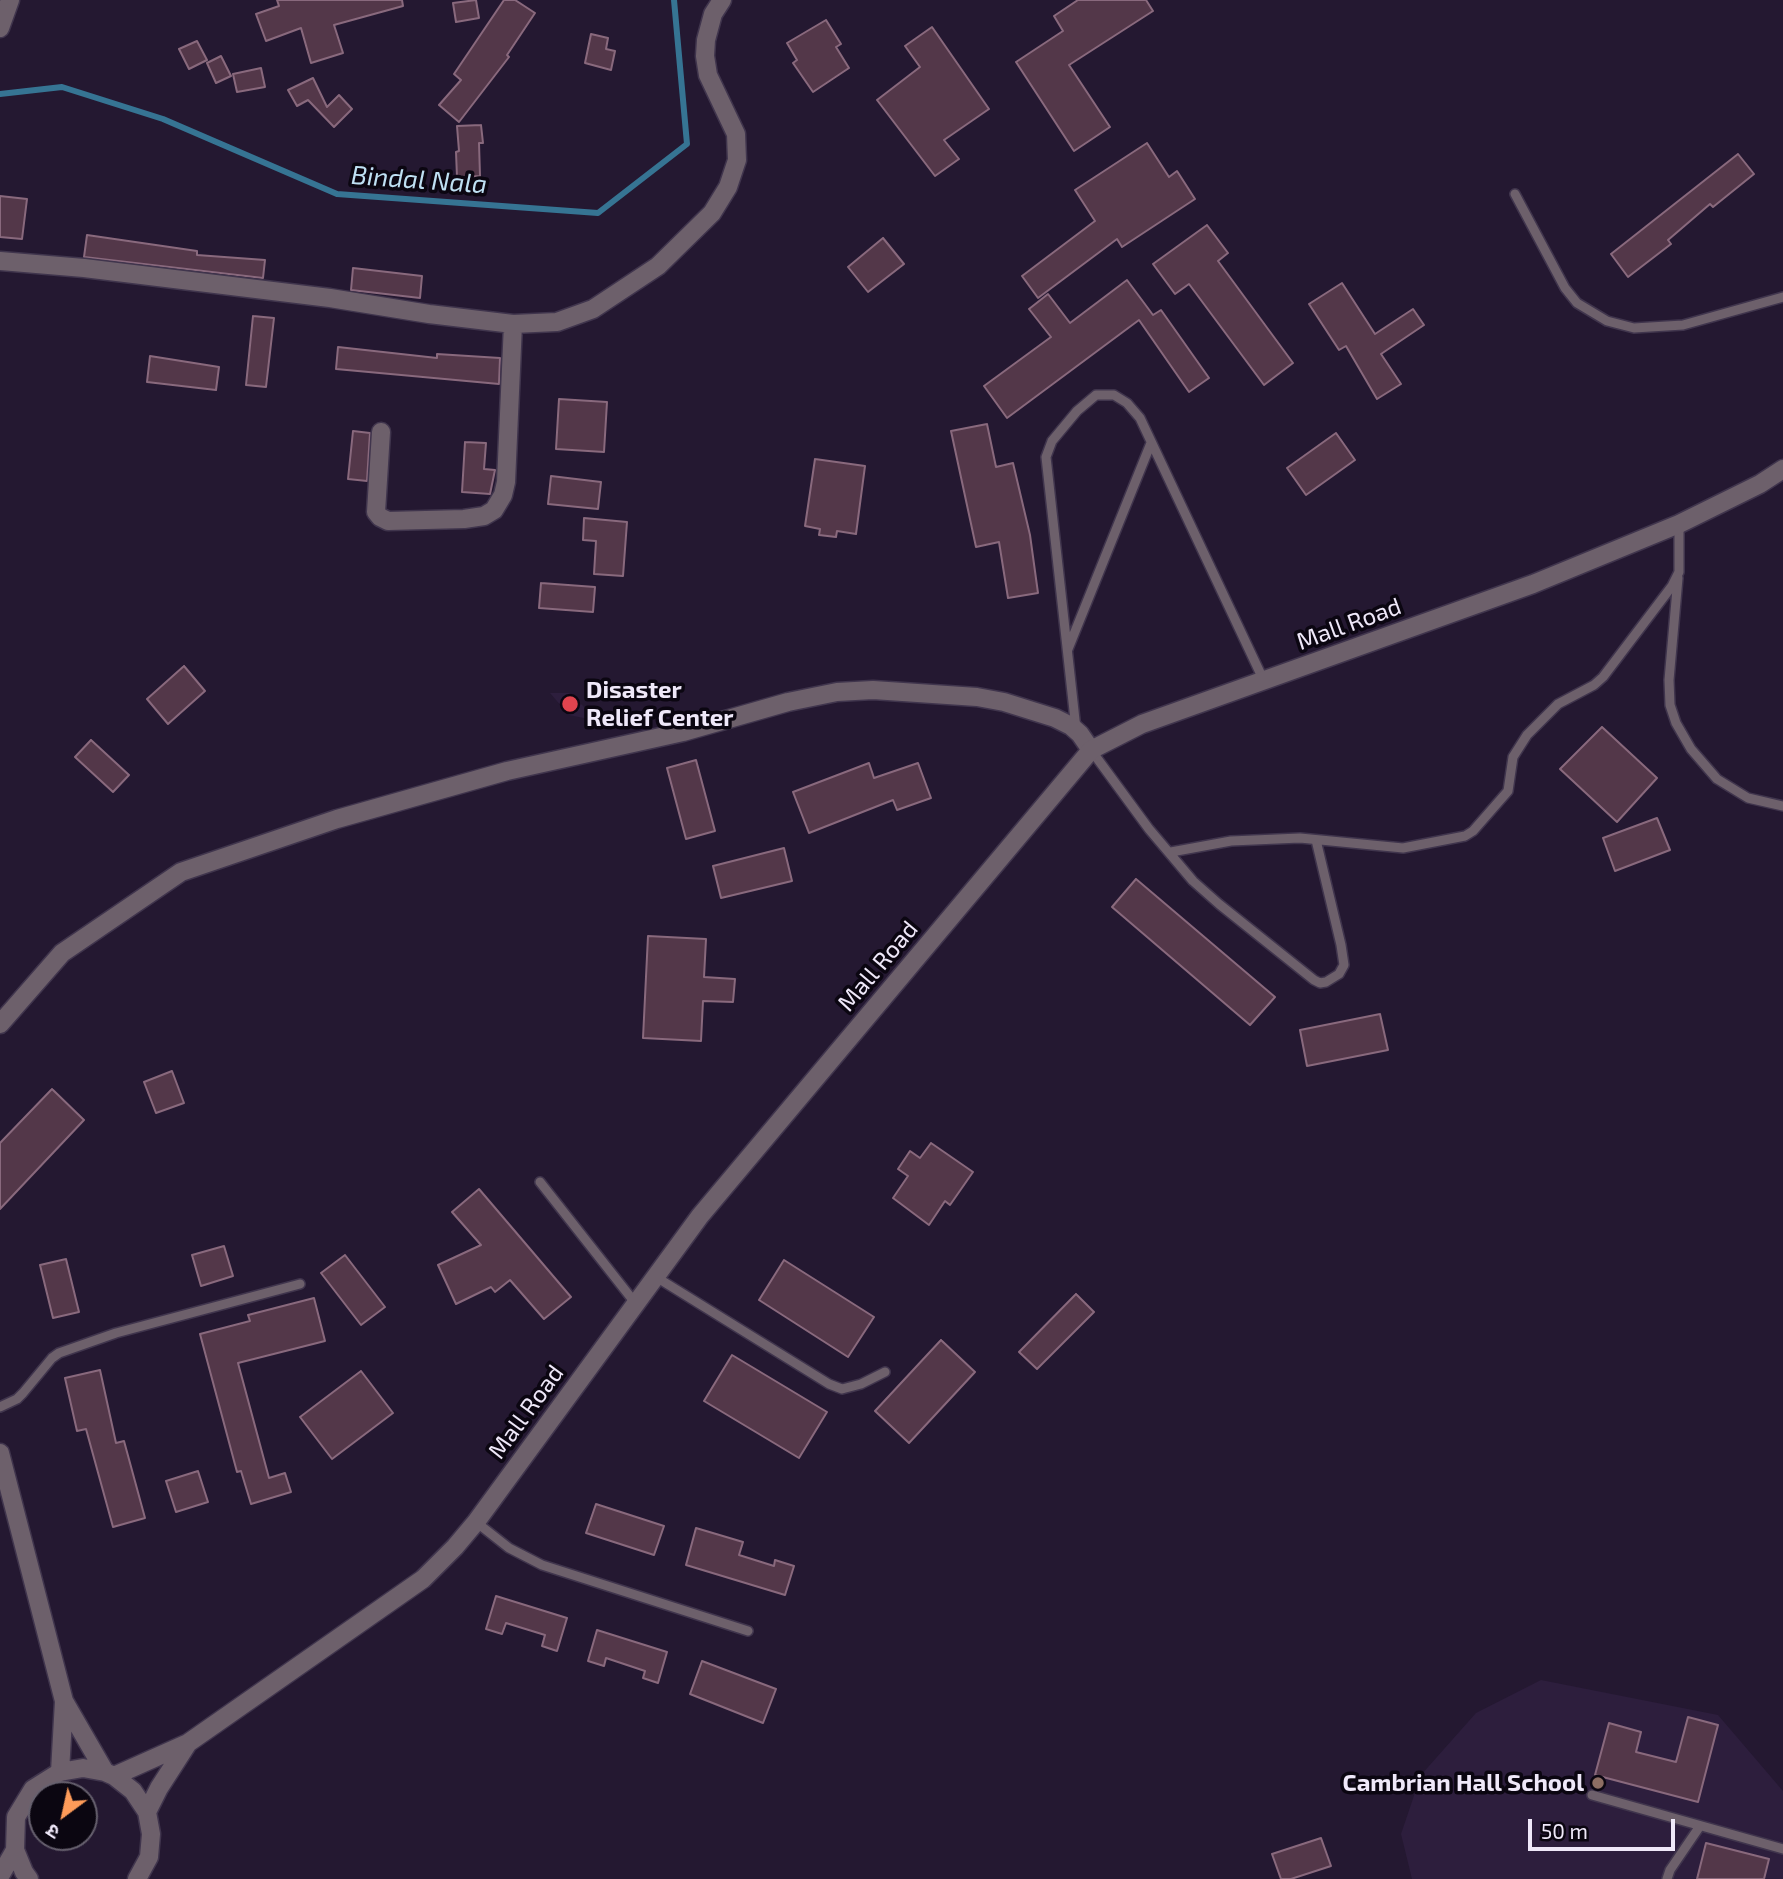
<!DOCTYPE html>
<html>
<head>
<meta charset="utf-8">
<style>
	body { margin:0 }
	#map { position:relative; width:1783px; height:1879px; overflow:hidden; background:#241831; font-family:"Exo 2","Noto Sans Devanagari",sans-serif }
	canvas { display:block }
	.north { position:absolute; left:28px; top:1781px; width:70px; height:70px; box-sizing:border-box; background:#0b0611; border:2px solid #66606e; border-radius:50%; rotate:213deg; font-size:19px; font-weight:700; line-height:28px; text-align:center; color:#efe8f9 }
	.north::after { content:''; display:block; margin:auto; width:24px; height:32px; background:#fe9b59; clip-path:polygon(50% 0,100% 100%,50% 72%,0 100%) }
	.scale { position:absolute; left:1528px; top:1819px; width:147px; height:32px; box-sizing:border-box; border:4px solid #efe8f9; border-top:0; padding-left:9px; font-size:21px; line-height:24px; white-space:nowrap; color:#efe8f9; -webkit-text-stroke:5px #0b0611; paint-order:stroke }
</style>
</head>
<body>
<div id="map">
<canvas width="1783" height="1879"></canvas>
<div class="north">उ</div>
<div class="scale">50 m</div>
</div>
<script>
const c = document.querySelector('canvas').getContext('2d');
c.lineJoin = 'round';
function paint(path, color) {
  c.fillStyle = color;
  c.fill(path, 'evenodd');
}
function toPath(rows) {
  const path = new Path2D();
  for (const r of rows) {
    path.moveTo(r[0], r[1]);
    for (let i = 2; i < r.length; i += 2) path.lineTo(r[i], r[i + 1]);
  }
  return path;
}
function strokePath(path, color, width, dash) {
  c.strokeStyle = color;
  c.lineWidth = width;
  c.lineCap = dash ? 'butt' : 'round';
  c.setLineDash(dash || []);
  c.stroke(path);
}
function drawText(font, color, halo, rows, align = 'center') {
  c.font = font + ' "Exo 2",sans-serif';
  c.lineWidth = 7;
  c.setLineDash([]);
  c.textBaseline = 'middle';
  c.strokeStyle = halo;
  c.fillStyle = color;
  for (const [text, x, y, turn = 0] of rows) {
    c.save();
    c.translate(x, y);
    c.rotate((+turn || 0) * Math.PI / 180);
    c.textAlign = isNaN(turn) ? turn : align;
    if (halo) c.strokeText(text, 0, 0);
    c.fillText(text, 0, 0);
    c.restore();
  }
}
const built = toPath([
	[550,693,570,693,598,721,569,715],
	[1541,1680,1718,1715,1783,1791,1783,1879,1412,1879,1401,1834,1421,1775,1476,1713]
]);
const stream = toPath([
	[0,94,62,87,163,119,337,194,598,213,687,144,674,0]
]);
const building = toPath([
	[277,0,402,0,403,6,334,25,343,53,311,63,301,28,266,41,256,14,279,6,277,0],
	[476,0,479,18,456,22,453,3,476,0],
	[504,0,515,0,535,13,507,55,509,57,459,122,439,105,461,80,454,74,504,0],
	[1078,0,1146,0,1153,11,1069,65,1110,127,1074,151,1016,62,1063,31,1054,16,1078,0],
	[826,20,841,44,836,47,849,68,813,92,793,63,797,60,787,43,826,20],
	[932,27,989,109,944,140,959,159,935,176,877,100,920,67,905,46,932,27],
	[591,34,608,38,606,49,615,51,611,70,585,63,591,34],
	[197,41,207,60,189,69,179,49,197,41],
	[221,56,231,76,216,83,207,63,221,56],
	[261,68,265,87,237,92,233,74,261,68],
	[313,78,327,107,339,95,352,109,334,127,308,100,297,106,288,90,313,78],
	[481,125,483,143,479,143,480,176,457,177,456,152,459,151,457,126,481,125],
	[1147,143,1169,177,1177,171,1195,199,1122,247,1117,239,1038,298,1022,276,1095,221,1075,190,1147,143],
	[1738,154,1754,174,1713,207,1710,204,1668,240,1671,244,1628,277,1611,254,1738,154],
	[0,196,27,199,22,239,0,237,0,196],
	[1207,225,1228,253,1218,261,1293,363,1264,385,1189,284,1175,294,1153,264,1207,225],
	[87,235,197,251,197,255,265,260,263,278,84,257,87,235],
	[883,238,904,264,868,292,848,267,883,238],
	[353,268,422,276,420,298,351,290,353,268],
	[1127,280,1153,315,1161,310,1209,378,1189,392,1139,320,1007,418,984,386,1051,337,1029,309,1048,294,1070,323,1127,280],
	[1342,283,1375,334,1413,309,1424,325,1381,354,1401,384,1377,399,1346,346,1339,350,1309,304,1342,283],
	[253,316,274,318,266,387,246,385,253,316],
	[338,347,437,358,437,354,500,358,499,384,336,369,338,347],
	[150,356,219,367,216,390,147,382,150,356],
	[559,399,607,402,604,452,556,449,559,399],
	[987,424,996,467,1013,463,1030,535,1038,593,1008,598,999,542,976,547,951,431,987,424],
	[353,431,370,433,367,481,348,479,353,431],
	[1336,433,1355,460,1306,495,1287,468,1336,433],
	[465,442,486,443,484,469,495,470,490,494,462,492,465,442],
	[815,459,865,466,856,534,837,531,836,537,819,535,820,529,805,526,815,459],
	[551,476,601,482,598,509,548,504,551,476],
	[584,518,627,522,623,576,594,574,596,541,583,540,584,518],
	[541,583,595,587,593,612,539,608,541,583],
	[184,666,205,691,168,724,147,699,184,666],
	[1602,727,1657,778,1617,822,1560,769,1602,727],
	[91,740,129,775,113,792,75,757,91,740],
	[696,760,715,831,686,839,667,768,696,760],
	[869,763,874,778,918,763,931,798,897,810,893,800,809,833,793,792,869,763],
	[1657,818,1670,850,1615,871,1603,838,1657,818],
	[784,848,792,881,721,898,713,866,784,848],
	[1136,879,1275,997,1250,1025,1112,907,1136,879],
	[648,936,706,939,704,977,735,979,733,1002,703,1001,701,1041,643,1038,648,936],
	[1380,1014,1388,1050,1307,1066,1300,1030,1380,1014],
	[172,1071,184,1103,156,1113,144,1082,172,1071],
	[52,1089,84,1120,0,1209,0,1143,52,1089],
	[931,1143,973,1172,950,1205,945,1201,929,1225,893,1198,908,1176,898,1169,910,1151,920,1158,931,1143],
	[479,1189,571,1297,544,1319,510,1280,495,1292,491,1287,456,1304,438,1265,481,1245,452,1212,479,1189],
	[224,1246,233,1276,201,1286,192,1255,224,1246],
	[345,1255,385,1307,361,1325,321,1273,345,1255],
	[66,1259,79,1312,53,1318,40,1265,66,1259],
	[784,1260,874,1317,848,1357,759,1300,784,1260],
	[1076,1294,1094,1312,1037,1369,1019,1352,1076,1294],
	[314,1298,325,1341,238,1363,269,1478,285,1473,291,1492,251,1504,241,1471,237,1472,200,1334,250,1321,248,1315,314,1298],
	[941,1340,975,1372,909,1443,875,1411,941,1340],
	[732,1355,827,1412,799,1458,704,1401,732,1355],
	[100,1370,116,1443,124,1441,145,1518,113,1527,86,1429,77,1431,65,1378,100,1370],
	[361,1371,393,1413,332,1459,300,1417,361,1371],
	[198,1471,208,1502,176,1512,166,1481,198,1471],
	[596,1504,664,1526,654,1555,586,1533,596,1504],
	[696,1528,743,1542,739,1555,774,1566,775,1560,794,1566,785,1595,686,1565,696,1528],
	[496,1596,567,1618,557,1651,542,1646,545,1635,506,1623,502,1634,486,1629,496,1596],
	[597,1630,667,1652,658,1683,643,1678,645,1671,606,1658,604,1666,588,1661,597,1630],
	[702,1661,776,1689,763,1723,690,1694,702,1661],
	[1688,1717,1718,1725,1698,1802,1595,1775,1609,1723,1641,1732,1636,1752,1676,1762,1688,1717],
	[1321,1838,1331,1866,1291,1879,1281,1879,1272,1854,1321,1838],
	[1706,1843,1769,1859,1764,1879,1697,1879,1706,1843]
]);
const service = toPath([
	[1515,194,1565,288,1577,303,1607,321,1634,328,1683,325,1783,297],
	[1678,578,1669,680,1670,705,1676,723,1691,749,1717,779,1748,798,1783,806],
	[1068,649,1151,443],
	[1076,729,1046,457,1052,441,1077,411,1096,395,1114,395,1127,403,1140,418,1264,681],
	[1091,750,1149,829,1193,881,1219,904,1314,980,1320,983,1326,982,1339,974,1344,965,1341,945,1316,840],
	[1171,852,1231,841,1300,838,1403,848,1465,836,1473,831,1508,791,1513,757,1527,735,1558,704,1594,685,1603,677,1672,586,1679,572,1679,524],
	[540,1182,636,1304],
	[656,1277,829,1384,842,1389,861,1384,885,1372],
	[0,1407,17,1399,23,1393,52,1358,59,1353,116,1333,300,1284],
	[476,1522,509,1548,542,1565,748,1631],
	[1592,1795,1783,1849],
	[1667,1879,1670,1870,1700,1826]
]);
const minor = toPath([
	[0,261,84,268,330,298,429,314,513,324,557,322,593,309,658,266,712,213,728,187,737,160,736,134,708,75,705,56,706,40,713,14,722,0],
	[381,432,376,512,380,517,388,521,464,519,484,516,494,510,503,495,506,482,513,324],
	[0,1024,62,953,181,872,337,819,507,771,683,732,788,702,837,692,873,690,977,697,1004,702,1055,718,1071,726,1080,734,1091,750]
]);
const tertiary = toPath([
	[0,28,10,0],
	[0,1453,64,1701,105,1772],
	[60,1772,64,1701],
	[114,1776,188,1743,423,1579,455,1547,476,1522,700,1216,1091,750,1142,724,1533,584,1679,524,1760,484,1783,469],
	[147,1812,159,1788,188,1743],
	[0,1876,15,1850],
	[29,1879,24,1872,15,1850,16,1817,33,1789,60,1772,83,1768,105,1772,114,1776,133,1791,147,1812,151,1834,149,1857,137,1879]
]);
const markers = [
	[570,704,9,"#e0444e"],
	[1598,1783,7,"#8d6e63"]
];
const streetNames = [
	["Mall Road",1349,624,-20],
	["Mall Road",878,966,-50],
	["Mall Road",526,1412,-54]
];
const poiNames = [
	["Disaster",586,690],
	["Relief Center",586,718],
	["Cambrian Hall School",1584,1783,"right"]
];
const waterNames = [
	["Bindal Nala",419,180,4]
];
paint(built, '#2d1e3d');
strokePath(stream, '#367493', 6);
paint(building, '#533749');
strokePath(building, '#89697d', 2);
strokePath(service, '#40354d', 12);
strokePath(minor, '#40354d', 21);
strokePath(tertiary, '#40354d', 21);
strokePath(service, '#6d606b', 9);
strokePath(minor, '#6d606b', 18);
strokePath(tertiary, '#6d606b', 18);
for (const [x, y, r, color] of markers) {
  const dot = new Path2D();
  dot.arc(x, y, r, 0, 2 * Math.PI);
  c.fillStyle = color;
  c.fill(dot);
  strokePath(dot, '#0b0611', 2.5);
}
drawText('24px', '#efe8f9', '#0b0611', streetNames);
drawText('bold 24px', '#efe8f9', '#0b0611', poiNames, 'left');
drawText('italic 26px', '#bfe0f3', '#0b0611', waterNames);
</script>
</body>
</html>
